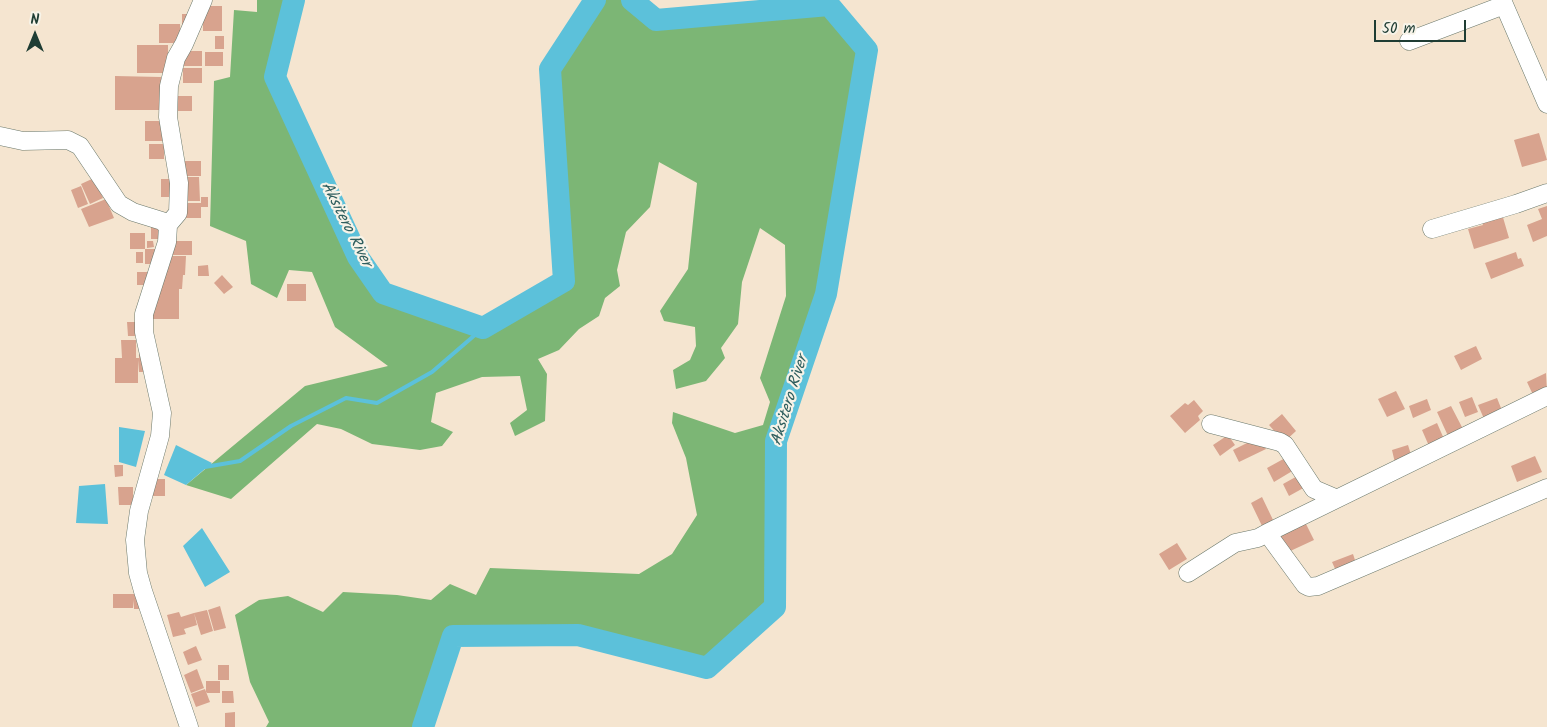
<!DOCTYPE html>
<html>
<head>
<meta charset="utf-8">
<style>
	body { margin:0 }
	#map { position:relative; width:1547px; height:727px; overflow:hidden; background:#f5e5d0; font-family:Kalam,sans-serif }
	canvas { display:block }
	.north { position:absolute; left:10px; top:10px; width:50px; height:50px; -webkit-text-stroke:4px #f7f3e8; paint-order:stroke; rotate:0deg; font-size:14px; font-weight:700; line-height:20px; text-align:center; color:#1f3d34 }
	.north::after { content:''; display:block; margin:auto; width:18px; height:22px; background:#1f3d34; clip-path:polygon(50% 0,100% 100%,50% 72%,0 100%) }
	.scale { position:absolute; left:1374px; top:20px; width:92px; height:22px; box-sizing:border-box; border:2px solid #1f3d34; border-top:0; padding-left:6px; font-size:15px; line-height:18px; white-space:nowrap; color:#1f3d34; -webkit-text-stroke:4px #f7f3e8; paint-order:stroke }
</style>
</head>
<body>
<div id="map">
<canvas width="1547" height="727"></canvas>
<div class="north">N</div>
<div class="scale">50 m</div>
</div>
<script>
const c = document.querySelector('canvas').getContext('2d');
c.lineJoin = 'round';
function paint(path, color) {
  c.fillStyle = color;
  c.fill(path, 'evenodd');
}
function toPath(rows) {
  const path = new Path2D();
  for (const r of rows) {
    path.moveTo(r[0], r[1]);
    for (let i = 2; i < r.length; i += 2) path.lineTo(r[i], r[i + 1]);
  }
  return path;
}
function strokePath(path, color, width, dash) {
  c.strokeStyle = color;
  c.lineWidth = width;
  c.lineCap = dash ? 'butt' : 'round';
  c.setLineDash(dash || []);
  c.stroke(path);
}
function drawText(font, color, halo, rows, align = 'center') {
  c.font = font + ' Kalam,sans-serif';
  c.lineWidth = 4.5;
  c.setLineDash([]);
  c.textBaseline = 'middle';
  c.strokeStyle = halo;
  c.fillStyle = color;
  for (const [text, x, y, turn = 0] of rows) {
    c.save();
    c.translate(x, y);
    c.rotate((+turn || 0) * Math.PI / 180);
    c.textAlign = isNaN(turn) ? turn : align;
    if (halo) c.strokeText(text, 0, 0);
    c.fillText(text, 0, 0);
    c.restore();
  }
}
const forest = toPath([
	[257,0,297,0,278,85,358,257,383,293,483,328,564,281,550,69,595,0,632,0,649,14,829,5,867,50,826,294,776,441,775,607,707,668,578,635,454,636,423,727,266,727,269,722,250,682,235,615,259,600,288,596,323,612,343,592,397,595,431,600,450,584,476,595,490,568,639,574,672,554,697,515,686,458,672,423,673,412,735,433,763,425,770,402,760,378,786,296,785,245,760,228,742,282,738,324,721,348,725,358,706,381,676,389,673,370,690,360,696,346,695,327,664,321,660,311,688,269,697,183,659,162,650,207,626,232,617,270,620,286,605,298,599,316,579,329,559,350,538,359,547,374,545,421,515,436,510,423,527,410,520,376,482,377,436,393,431,422,453,432,442,446,420,450,372,444,341,429,317,424,231,499,186,485,305,386,388,366,335,327,312,272,289,270,277,298,251,284,246,241,210,226,214,81,230,77,234,10,257,12]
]);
const water = toPath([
	[119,427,145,431,136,467,119,462],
	[176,445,212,463,186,485,164,475],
	[105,484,108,524,76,523,79,486],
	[202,528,230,572,205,587,183,546]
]);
const stream = toPath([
	[205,467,240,461,291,426,346,398,377,403,432,372,483,328]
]);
const river = toPath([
	[294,0,275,77,358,257,383,293,483,328,564,281,550,69,595,0],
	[423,727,453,636,578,635,707,668,775,607,776,441,826,294,867,50,829,5,656,20,632,0]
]);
const building = toPath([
	[203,6,222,6,222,31,203,31],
	[182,14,190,14,190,25,182,25],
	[159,24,180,24,181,43,159,43],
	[215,36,224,36,224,49,215,49],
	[137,45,168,45,168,73,137,73],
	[183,51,202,51,202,66,183,66],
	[205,52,223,52,223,66,205,66],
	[183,68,202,68,202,83,183,83],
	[115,76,161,77,161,110,115,110],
	[178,96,192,96,192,111,178,111],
	[145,121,167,121,167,141,145,141],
	[1539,133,1547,160,1522,167,1514,140],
	[149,144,164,144,164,159,149,159],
	[181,161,201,161,201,176,181,176],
	[183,177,199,177,200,201,183,201],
	[94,178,103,198,90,204,81,184],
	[161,179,176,179,176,197,161,197],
	[81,186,88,204,78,208,71,190],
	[201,197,208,197,208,207,201,207,201,218,181,218,181,203,201,203],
	[106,199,114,218,89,227,81,209],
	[1547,206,1547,236,1533,242,1527,225,1542,219,1538,209],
	[1502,214,1509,238,1474,249,1468,229,1483,225,1481,220],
	[151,224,164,224,164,239,151,239],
	[130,233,145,233,145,249,130,249],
	[147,241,153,241,154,247,147,248],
	[172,241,192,241,192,255,172,255],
	[145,249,160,249,160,264,145,264],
	[136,252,143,252,143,263,136,263],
	[1516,252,1518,259,1521,258,1524,266,1491,279,1485,263],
	[164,256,186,256,185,275,183,275,182,289,179,289,179,319,151,319,151,304,157,304,157,289],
	[208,265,209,276,198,276,198,266],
	[137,272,151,272,151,285,137,285],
	[222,275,233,287,224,294,214,283],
	[287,284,306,284,306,301,287,301],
	[127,322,139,322,139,336,128,336],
	[121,340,136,340,136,358,139,358,139,349,144,349,149,372,139,372,138,360,138,383,115,383,115,358,122,358],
	[1476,346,1482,359,1461,370,1454,356],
	[1546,373,1547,392,1534,397,1527,382],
	[1396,391,1405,409,1387,417,1378,399],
	[1472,397,1478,412,1465,417,1459,402],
	[1497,398,1503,413,1485,421,1478,405],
	[1427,399,1431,410,1413,418,1409,406],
	[1194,400,1203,411,1198,416,1200,420,1185,433,1170,416,1185,403,1188,405],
	[1451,406,1464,431,1449,438,1437,412],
	[1282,414,1296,431,1284,442,1269,425],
	[1437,423,1444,439,1429,446,1422,430],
	[1228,435,1235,445,1220,456,1213,445],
	[1255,439,1262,441,1266,449,1239,462,1233,450],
	[1408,445,1412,458,1395,463,1392,450],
	[1535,456,1542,472,1517,482,1511,466],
	[1287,457,1294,470,1274,482,1267,468],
	[114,465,123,465,123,476,115,477],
	[1301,474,1307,486,1289,496,1283,484],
	[150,479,165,479,165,496,150,496],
	[118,487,133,487,133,505,119,505],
	[1262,497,1274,522,1263,528,1251,503],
	[1304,520,1314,540,1286,553,1277,533],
	[1177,543,1187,559,1169,570,1159,554],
	[1353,554,1357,566,1337,573,1332,562],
	[113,594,143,594,143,609,134,609,134,600,133,608,113,608],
	[220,606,226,628,214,631,208,610],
	[207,610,213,631,201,635,194,613],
	[179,612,181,617,194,613,197,625,184,629,186,634,173,637,167,615],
	[196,646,202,660,188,665,183,652],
	[218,665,229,665,229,680,218,680],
	[197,669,204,688,191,693,184,675],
	[206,681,220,681,220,693,206,693],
	[205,689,210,702,196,707,191,694],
	[222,691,233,691,234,703,222,703],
	[235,712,235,727,225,727,225,713]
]);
const minor = toPath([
	[1502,0,1547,104],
	[1409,41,1504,5],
	[0,136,23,141,68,140,80,146,119,204,133,212,162,221,168,226,167,242,144,314,144,332,162,413,160,436,139,511,135,540,138,573,143,591,189,727],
	[167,226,178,213,179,183,168,117,169,86,176,58,184,44,203,0],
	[1432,229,1516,204,1547,193],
	[1547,396,1267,533,1305,585,1309,587,1318,586,1547,488],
	[1211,424,1280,442,1285,445,1314,489,1335,498],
	[1188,573,1235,543,1258,538,1267,533]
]);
const waterNames = [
	["Aksitero River",345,225,63],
	["Aksitero River",791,401,-73]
];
paint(forest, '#7cb675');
paint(water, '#5cc1da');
strokePath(stream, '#5cc1da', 4);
strokePath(river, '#5cc1da', 22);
paint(building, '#d8a38e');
strokePath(minor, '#6a786b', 19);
strokePath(minor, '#fff', 18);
drawText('italic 16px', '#2e5e5e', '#f7f3e8', waterNames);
</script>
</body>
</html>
